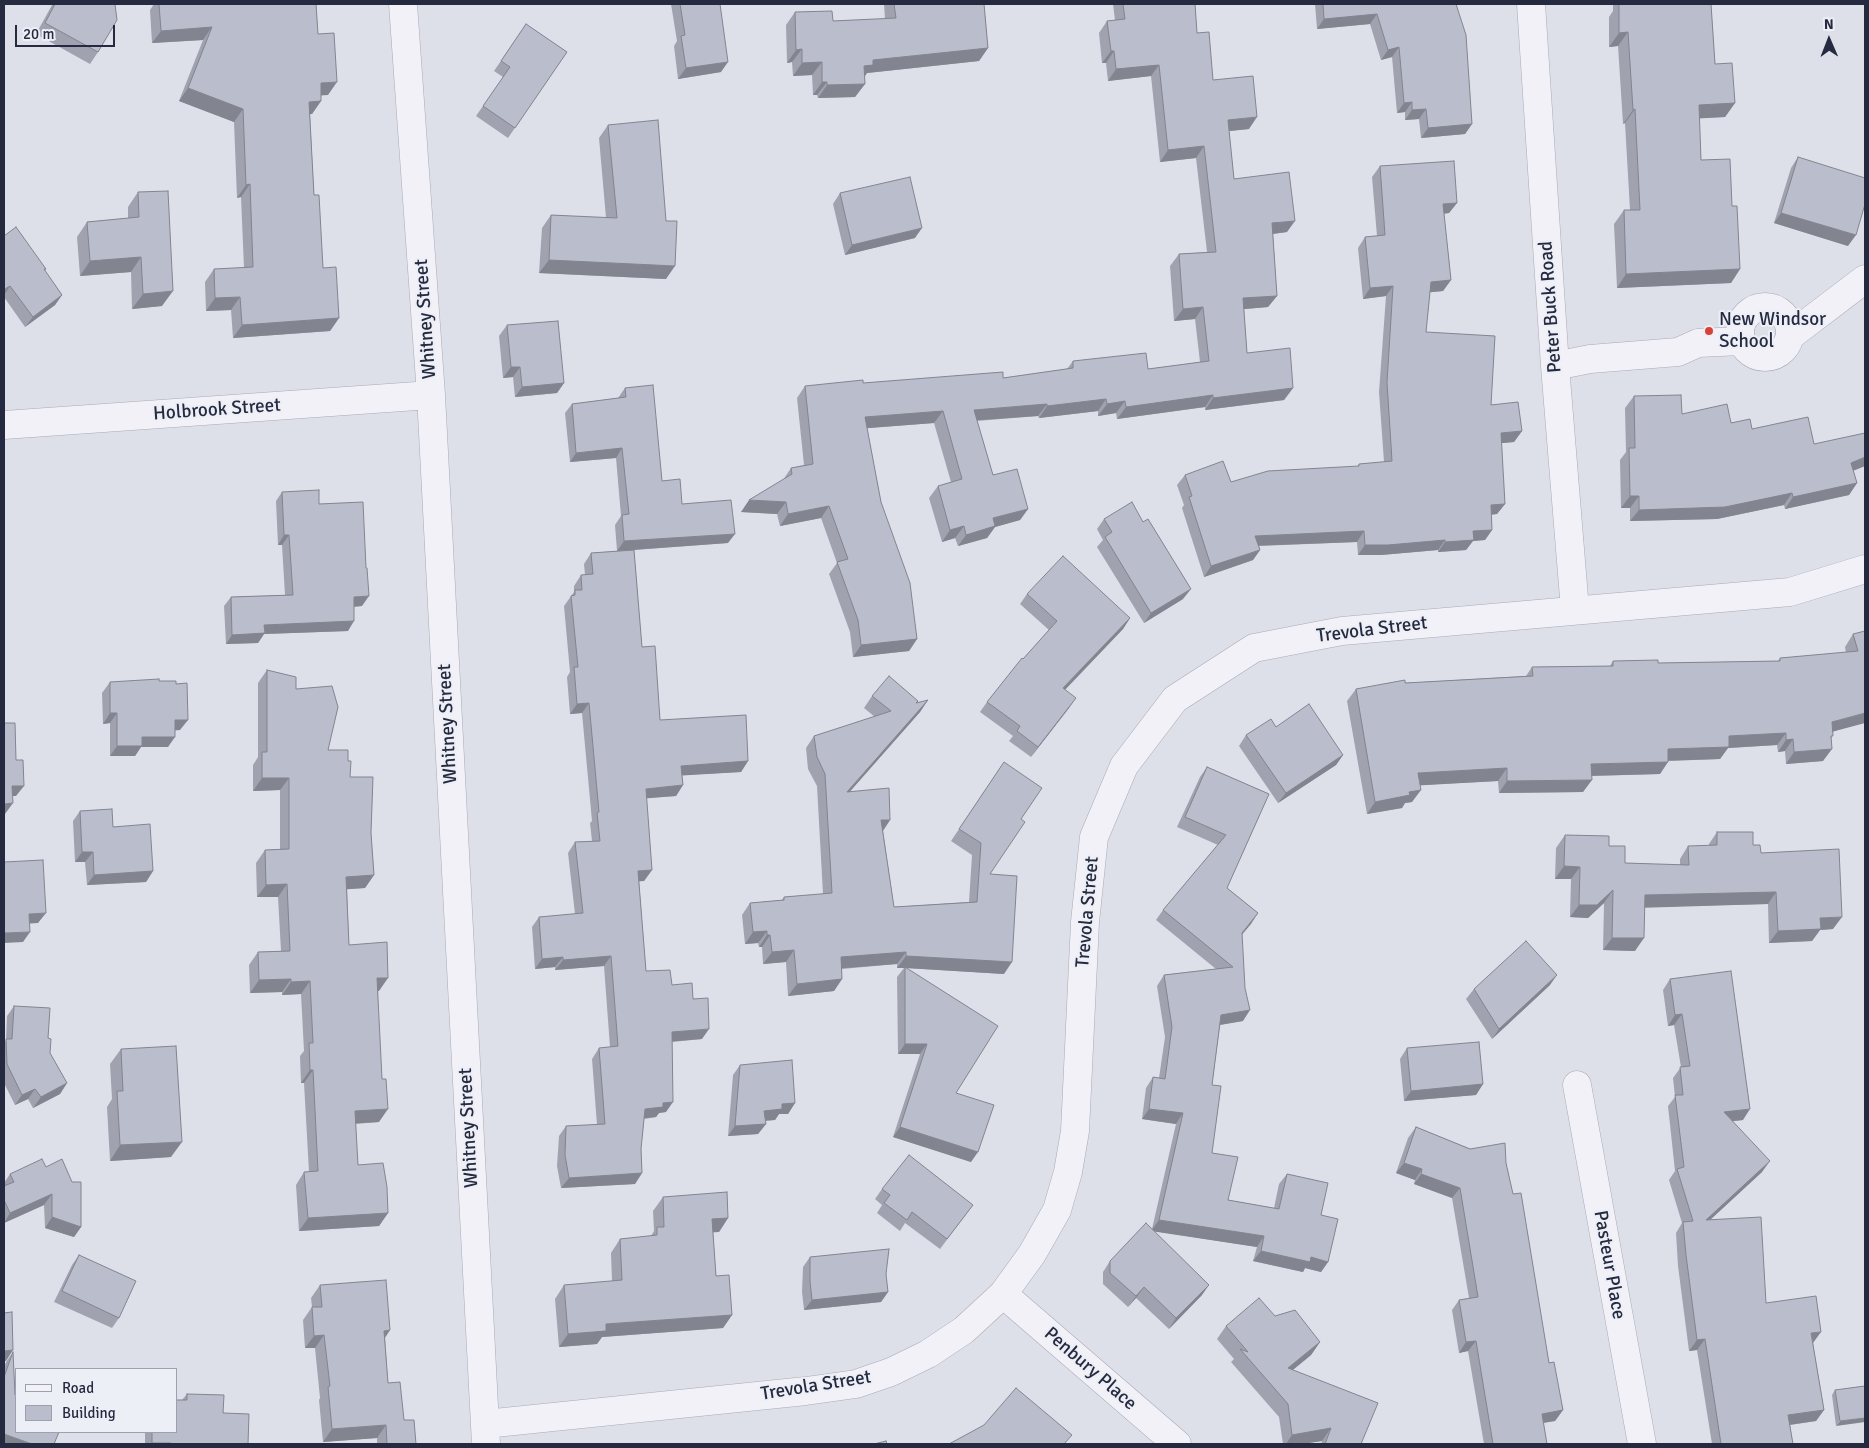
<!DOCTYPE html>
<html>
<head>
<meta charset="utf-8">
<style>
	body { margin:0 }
	#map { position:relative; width:1869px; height:1448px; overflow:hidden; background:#dee0e9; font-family:Signika,sans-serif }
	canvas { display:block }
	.frame { position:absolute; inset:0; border:5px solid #262a41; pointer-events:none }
	.legend { position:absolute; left:15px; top:1368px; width:162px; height:65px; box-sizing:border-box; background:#edeff6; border:1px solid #9da0ae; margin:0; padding:6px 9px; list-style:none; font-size:15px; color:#262a41 }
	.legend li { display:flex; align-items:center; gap:10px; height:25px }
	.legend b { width:25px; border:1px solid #9da0ae }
	.north { position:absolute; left:1804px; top:15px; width:50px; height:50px; -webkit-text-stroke:4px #edeff6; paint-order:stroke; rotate:359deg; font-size:14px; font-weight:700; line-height:20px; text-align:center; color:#262a41 }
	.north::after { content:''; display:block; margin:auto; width:18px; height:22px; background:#262a41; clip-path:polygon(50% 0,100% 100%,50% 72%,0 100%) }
	.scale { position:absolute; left:15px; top:25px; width:100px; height:22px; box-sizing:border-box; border:2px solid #262a41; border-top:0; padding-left:6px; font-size:15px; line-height:18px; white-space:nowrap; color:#262a41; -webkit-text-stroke:4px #edeff6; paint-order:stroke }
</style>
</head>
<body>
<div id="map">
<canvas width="1869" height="1448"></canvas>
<div class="frame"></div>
<ul class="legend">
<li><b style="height:6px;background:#f1f1f7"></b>Road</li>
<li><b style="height:14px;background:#babdcc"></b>Building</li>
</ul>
<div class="north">N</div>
<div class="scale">20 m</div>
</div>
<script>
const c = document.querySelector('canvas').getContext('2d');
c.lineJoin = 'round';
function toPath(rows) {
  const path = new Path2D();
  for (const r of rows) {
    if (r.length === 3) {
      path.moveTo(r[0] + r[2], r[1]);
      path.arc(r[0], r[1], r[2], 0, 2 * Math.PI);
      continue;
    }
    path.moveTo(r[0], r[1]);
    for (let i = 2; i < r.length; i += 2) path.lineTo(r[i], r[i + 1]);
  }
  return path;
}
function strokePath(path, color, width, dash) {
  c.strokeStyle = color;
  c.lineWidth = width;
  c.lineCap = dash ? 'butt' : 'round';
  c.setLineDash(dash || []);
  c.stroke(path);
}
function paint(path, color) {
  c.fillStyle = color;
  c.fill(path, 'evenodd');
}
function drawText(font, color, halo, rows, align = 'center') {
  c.font = font + ' Signika,sans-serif';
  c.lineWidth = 4;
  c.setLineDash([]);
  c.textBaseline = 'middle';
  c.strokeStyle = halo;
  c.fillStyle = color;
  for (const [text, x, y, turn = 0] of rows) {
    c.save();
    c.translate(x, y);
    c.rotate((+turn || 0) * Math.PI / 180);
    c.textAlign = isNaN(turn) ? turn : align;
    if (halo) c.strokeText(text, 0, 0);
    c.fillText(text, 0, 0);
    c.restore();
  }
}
const minor = toPath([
	[403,4,431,395,486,1444],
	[1531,4,1555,366,1575,610],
	[1765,332,25],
	[1790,336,1865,279],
	[1555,366,1590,359,1678,352,1698,343,1741,341],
	[4,425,431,395],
	[1577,1085,1642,1444],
	[1003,1294,1177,1444],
	[485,1424,806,1391,856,1384,891,1372,928,1354,964,1330,1003,1294,1032,1254,1057,1210,1068,1172,1075,1131,1085,922,1094,837,1124,766,1175,699,1254,648,1342,631,1790,592,1865,569]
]);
const wall = toPath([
	[52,4,115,4,98,52,90,64,36,34,52,5],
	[154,4,316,4,318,34,328,95,321,95,321,101,312,114,310,114,314,195,323,268,339,318,330,331,233,338,231,310,206,311,205,282,214,269,244,268,241,197,237,198,234,122,179,101,203,40,152,43,150,10],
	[671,4,720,4,721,72,678,79,674,46,677,41],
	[884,4,984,4,988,48,979,61,867,73,864,77,865,84,855,97,818,98,817,95,813,95,812,75,793,76,792,62,787,63,786,25,795,12,833,21,885,19],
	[1113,4,1195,4,1197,33,1213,80,1249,129,1229,131,1234,179,1287,232,1273,234,1277,296,1268,307,1244,309,1247,353,1293,388,1284,400,1205,410,1205,407,1117,419,1116,413,1098,416,1098,411,1039,418,1038,416,977,421,993,475,1028,509,1020,520,995,527,987,538,958,546,955,538,942,542,929,498,938,486,951,482,934,423,867,428,881,502,917,639,909,651,853,657,850,632,829,574,837,563,821,518,780,526,777,514,741,512,783,480,791,468,804,465,797,398,805,386,1003,378,1067,369,1073,361,1148,369,1200,362,1195,319,1174,321,1170,266,1179,254,1207,252,1196,158,1160,162,1151,76,1108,81,1106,63,1102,63,1099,33,1107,21,1115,20],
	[1315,4,1456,4,1472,124,1465,134,1421,138,1419,119,1405,120,1405,112,1397,113,1392,57,1381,60,1370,24,1317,29],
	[1613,4,1711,4,1715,64,1735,103,1725,117,1699,118,1701,160,1732,206,1740,269,1731,283,1617,288,1614,224,1624,210,1630,210,1625,123,1623,124,1618,46,1609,47,1609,17,1613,11],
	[526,24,567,52,508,138,476,116,503,77,494,71],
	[608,125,666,221,666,279,539,273,542,228,551,215,606,218,599,138],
	[1798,157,1848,246,1774,223,1791,168],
	[1380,166,1457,203,1449,213,1444,214,1451,280,1443,291,1430,292,1426,332,1491,405,1522,431,1514,442,1501,443,1505,504,1497,514,1491,515,1492,530,1485,540,1473,541,1466,550,1438,552,1438,550,1381,555,1358,555,1357,542,1259,546,1260,550,1253,560,1204,577,1182,508,1184,505,1177,485,1185,475,1231,482,1357,467,1359,464,1384,462,1379,392,1386,296,1363,299,1358,248,1365,237,1377,236,1372,177],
	[138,192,162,306,132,309,131,272,80,276,77,237,87,222,128,218,128,207],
	[840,193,915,238,845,255,833,204],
	[4,236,46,269,45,271,62,295,55,305,25,327,4,297],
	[507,325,564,383,557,393,515,397,513,377,503,378,499,336],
	[625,388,662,481,682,504,728,543,634,550,642,647,660,720,748,761,741,772,682,775,683,785,676,796,646,798,652,870,644,881,639,881,646,971,672,985,693,999,702,1039,672,1042,666,1112,659,1113,656,1117,644,1119,641,1149,642,1173,635,1184,561,1188,557,1166,559,1136,566,1126,597,1125,592,1059,599,1048,610,1047,604,966,555,970,555,967,535,969,532,927,539,917,575,914,568,853,575,842,592,841,590,823,592,821,582,713,570,714,567,677,570,672,564,606,574,592,574,586,581,575,585,575,584,564,591,553,617,551,615,525,621,516,616,458,570,462,565,413,572,404,618,398],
	[1634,396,1682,414,1731,423,1752,429,1814,444,1865,466,1853,471,1857,483,1849,495,1785,509,1784,505,1717,519,1630,521,1630,508,1621,508,1620,460,1626,452,1625,408],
	[282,492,319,504,362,606,354,607,348,631,264,634,258,643,226,644,224,606,231,597,285,595,282,545,278,545,276,501],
	[1104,519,1183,599,1144,623,1097,547,1103,540,1097,529],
	[1027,594,1130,618,1123,629,1065,690,1069,708,1031,757,1009,741,1013,736,980,712,987,702,1023,659,1049,630,1020,604],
	[1865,631,1831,739,1823,761,1786,764,1785,751,1778,752,1777,745,1728,748,1720,759,1668,761,1660,774,1592,776,1583,792,1499,793,1498,781,1420,785,1412,802,1405,803,1402,808,1367,814,1347,701,1356,689,1405,683,1526,676,1532,667,1610,666,1613,661,1658,663,1778,661,1780,658,1846,653,1845,647,1853,634],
	[267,670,296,689,328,750,348,761,350,777,371,833,374,875,365,888,347,889,349,945,379,991,378,991,379,1122,355,1124,358,1165,388,1213,379,1226,299,1231,296,1185,304,1172,309,1172,304,1083,301,1083,300,1056,304,1051,301,994,282,995,282,992,250,993,249,965,258,952,281,951,278,897,257,897,256,863,265,850,280,849,280,790,253,791,253,765,258,757,258,683],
	[159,681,180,730,175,730,168,747,141,747,135,756,110,756,110,723,103,724,102,693,110,682],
	[872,696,917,703,928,700,920,712,850,791,890,820,883,831,894,907,969,902,972,855,951,841,1004,762,1021,819,990,874,1004,974,907,968,956,1093,971,1162,893,1137,920,1054,898,1054,897,977,904,968,897,968,897,964,842,969,842,979,834,991,788,996,786,962,763,964,762,947,759,947,758,943,745,944,742,915,750,903,782,900,784,897,823,894,817,786,808,769,806,748,814,736,875,717,864,708],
	[1276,727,1343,755,1336,765,1278,803,1239,746,1246,735],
	[1207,767,1269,794,1227,888,1258,913,1242,934,1243,1021,1220,1025,1212,1085,1212,1153,1228,1200,1274,1208,1279,1184,1287,1174,1321,1215,1328,1262,1321,1272,1305,1268,1303,1272,1253,1261,1257,1247,1154,1231,1202,1295,1169,1329,1136,1298,1128,1307,1103,1284,1103,1272,1110,1261,1152,1229,1176,1124,1142,1119,1146,1088,1153,1077,1159,1078,1165,1037,1157,986,1164,975,1216,969,1156,920,1163,910,1218,845,1177,827,1200,777],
	[80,811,153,871,146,882,87,885,85,862,75,862,73,821],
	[1717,832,1753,845,1833,929,1820,930,1812,941,1769,943,1768,904,1645,907,1635,951,1603,950,1604,903,1588,918,1570,917,1571,879,1555,879,1556,848,1565,835,1609,846,1625,863,1680,865,1680,859,1688,846,1709,846,1709,844],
	[1670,979,1743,1120,1733,1121,1762,1172,1710,1220,1766,1303,1813,1343,1824,1410,1816,1421,1790,1425,1793,1444,1712,1444,1697,1350,1689,1351,1678,1266,1676,1233,1682,1223,1669,1180,1675,1171,1668,1106,1675,1097,1673,1078,1681,1067,1674,1025,1668,1026,1663,990],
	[1550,985,1492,1039,1466,999,1474,989],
	[14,1006,48,1038,50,1053,67,1083,60,1094,33,1108,28,1099,15,1105,4,1083,4,1043,6,1040,7,1016],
	[1407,1048,1483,1084,1476,1095,1404,1101,1400,1059],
	[121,1049,171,1157,110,1161,107,1107,112,1099,110,1064],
	[740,1065,795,1103,788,1114,779,1114,775,1120,765,1121,766,1124,758,1134,728,1136,733,1075],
	[1416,1127,1506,1163,1549,1363,1563,1410,1555,1421,1543,1423,1547,1444,1484,1444,1468,1351,1459,1353,1452,1310,1459,1300,1469,1298,1452,1198,1414,1184,1415,1180,1396,1173,1408,1138],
	[46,1167,81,1227,74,1237,45,1228,44,1205,4,1223,4,1183,10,1174],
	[882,1189,973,1205,940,1249,905,1223,900,1231,877,1213,882,1205,875,1199],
	[663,1197,728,1218,719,1232,713,1232,716,1276,732,1315,723,1328,602,1337,597,1344,559,1347,555,1299,564,1285,612,1281,611,1253,620,1239,651,1236,654,1231,653,1211],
	[79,1255,119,1318,112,1328,54,1302,72,1265],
	[810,1257,888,1292,881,1302,804,1310,802,1292,803,1267],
	[320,1285,390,1330,385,1338,388,1383,404,1420,416,1444,377,1444,377,1438,323,1442,319,1400,320,1398,315,1348,305,1348,303,1320,312,1307,311,1298],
	[1275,1316,1320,1342,1311,1355,1293,1370,1361,1444,1321,1444,1322,1441,1302,1444,1283,1444,1279,1417,1231,1362,1234,1359,1217,1339,1226,1326],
	[13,1352,15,1395,4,1444,4,1368,6,1362],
	[1865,1386,1836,1426,1832,1395,1835,1390],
	[187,1394,223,1413,248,1444,145,1444,145,1432,176,1432,182,1400]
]);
const shadedWall = toPath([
	[1377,14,1370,24,1317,29,1324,19],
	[212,27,203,40,152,43,161,31],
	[1628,32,1618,46,1609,47,1619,33],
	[1399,47,1392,57,1381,60,1388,50],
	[988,48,979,61,867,73,863,79,864,66,873,60],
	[802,49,792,62,787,63,796,50],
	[1111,51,1114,51,1106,63,1102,63],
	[728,62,721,72,678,79,686,68],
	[822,62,812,75,793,76,802,63],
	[1159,65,1151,76,1108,81,1116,69],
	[337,82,328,95,312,96,321,83],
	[822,82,827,82,817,95,813,95],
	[865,84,855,97,818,98,827,85],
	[188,88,243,109,234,122,179,101],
	[321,101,312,114,300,115,309,102],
	[1412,102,1405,112,1397,113,1404,103],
	[1735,103,1725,117,1689,119,1699,105],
	[1426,109,1419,119,1405,120,1412,110],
	[1635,109,1625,123,1623,124,1633,110],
	[1257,117,1249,129,1220,132,1228,120],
	[1472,124,1465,134,1421,138,1428,128],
	[1204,146,1196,158,1160,162,1168,150],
	[250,184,241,197,237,198,246,185],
	[1457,203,1449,213,1435,214,1443,204],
	[1781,213,1856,235,1848,246,1774,223],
	[1295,221,1287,232,1264,235,1272,223],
	[922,228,915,238,845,255,852,245],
	[141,257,131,272,80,276,90,261],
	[549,260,675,266,666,279,539,273],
	[1740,269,1731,283,1617,288,1626,274],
	[1451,280,1443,291,1423,293,1431,282],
	[10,286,4,295,4,291],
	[1393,286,1386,296,1363,299,1370,288],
	[173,291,162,306,132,309,143,294],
	[62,295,55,305,25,327,33,317],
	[1277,296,1268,307,1234,310,1243,298],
	[240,297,231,310,206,311,215,298],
	[1203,307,1195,319,1174,321,1183,309],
	[339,318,330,331,233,338,242,325],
	[511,367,520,367,513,377,503,378],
	[564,383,557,393,515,397,522,387],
	[1293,388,1284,400,1205,410,1213,398],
	[1213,395,1205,407,1117,419,1126,407],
	[1106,399,1098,411,1039,418,1047,406],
	[1125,401,1116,413,1098,416,1107,404],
	[1047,404,1038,416,966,421,974,410],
	[943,411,934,423,857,429,865,417],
	[1522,431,1514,442,1493,444,1501,433],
	[622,448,616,458,570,462,576,453],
	[1865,457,1865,466,1842,475,1851,463],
	[1857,483,1849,495,1785,509,1793,497],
	[1792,493,1784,505,1717,519,1630,521,1639,510],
	[1630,496,1639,496,1630,508,1621,508],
	[749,500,786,502,777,514,741,512],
	[1505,504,1497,514,1484,515,1491,505],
	[829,506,821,518,780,526,788,514],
	[1028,509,1020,520,995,527,987,538,958,546,966,535,993,518],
	[964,526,955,538,942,542,950,530],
	[1492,530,1485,540,1473,541,1466,550,1438,552,1445,542,1473,531],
	[1364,531,1357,542,1248,546,1255,536],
	[735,534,728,543,617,551,624,541],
	[284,535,289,535,282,545,278,545],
	[1445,540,1438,550,1381,555,1358,555,1365,545],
	[1260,550,1253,560,1204,577,1211,566],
	[1191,589,1183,599,1144,623,1151,613],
	[369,596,362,606,347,607,354,597],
	[1130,618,1123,629,1056,699,1063,688],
	[354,621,348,631,264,634,258,643,226,644,232,635,264,625],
	[917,639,909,651,853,657,861,645],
	[1076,698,1069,708,1031,757,1038,747],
	[928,700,920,712,839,804,847,792],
	[589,703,582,713,570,714,577,704],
	[110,713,117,713,110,723,103,724],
	[1865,713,1865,723,1824,734,1832,722],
	[175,720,188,720,180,730,168,731],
	[1786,733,1777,745,1728,748,1720,759,1659,761,1668,749,1729,736],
	[142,737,175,737,168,747,141,747,135,756,110,756,117,746],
	[1793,739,1785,751,1778,752,1786,740],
	[1832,749,1823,761,1786,764,1794,752],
	[1343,755,1336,765,1278,803,1286,793],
	[748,761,741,772,674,776,681,766],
	[1668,762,1660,774,1583,776,1591,764],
	[1507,768,1498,781,1409,786,1418,773],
	[262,778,289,778,280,790,253,791],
	[1592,780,1583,792,1499,793,1507,781],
	[683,785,676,796,638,799,646,789],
	[12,786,24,786,16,796,5,796],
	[1421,790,1412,802,1405,803,1402,808,1367,814,1375,802,1409,792],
	[13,803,5,814,4,814,4,804],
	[881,820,890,820,882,832],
	[82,852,93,852,85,862,75,862],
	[1564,866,1580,867,1571,879,1555,879],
	[652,870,644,881,631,882,638,871],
	[153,871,146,882,87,885,94,875],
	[374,875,365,888,337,890,346,877],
	[287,884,278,897,257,897,266,885],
	[1613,890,1604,903,1588,918,1570,917,1579,905],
	[1776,892,1768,904,1636,908,1645,895],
	[46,913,38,923,22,924,29,914],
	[1258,913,1251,924,1235,943,1242,933],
	[1842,917,1833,929,1820,930,1812,941,1769,943,1778,931,1820,918],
	[767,931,758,943,745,944,753,932],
	[30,932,23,942,4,943,4,933],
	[767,935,770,935,762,947,759,947],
	[1612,938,1644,938,1635,951,1603,950],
	[794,950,786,962,763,964,772,952],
	[906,952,897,964,832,969,841,957],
	[611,956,604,966,555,970,563,960],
	[906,956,1012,962,1004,974,905,968,905,967,904,968,897,968],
	[563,957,555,967,535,969,542,959],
	[1557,975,1550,985,1492,1039,1499,1029],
	[377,978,388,978,379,991,368,991],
	[291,979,282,992,250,993,259,980],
	[842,979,834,991,788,996,797,984],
	[310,981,301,994,282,995,291,982],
	[1250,1010,1243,1021,1213,1026,1221,1015],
	[1682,1014,1674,1025,1668,1026,1675,1015],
	[709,1029,702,1039,665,1042,672,1032],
	[905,1044,927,1044,920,1054,898,1054],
	[310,1070,313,1070,304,1083,301,1083],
	[67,1083,60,1094,33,1108,41,1097],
	[1483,1084,1476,1095,1404,1101,1411,1091],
	[35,1089,28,1099,15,1105,22,1095],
	[673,1102,666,1112,659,1113,656,1117,638,1119,645,1109,663,1103],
	[795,1103,788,1114,779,1114,775,1120,757,1121,764,1111,782,1104],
	[388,1109,379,1122,346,1124,355,1111],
	[1149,1109,1183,1113,1176,1124,1142,1119],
	[1750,1109,1743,1120,1716,1123,1724,1112],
	[766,1124,758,1134,728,1136,735,1126],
	[900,1127,978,1152,971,1162,893,1137],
	[182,1142,171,1157,110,1161,120,1145],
	[1770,1161,1762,1172,1698,1231,1706,1220],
	[1404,1163,1422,1169,1415,1180,1396,1173],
	[642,1173,635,1184,561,1188,569,1178],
	[1421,1174,1460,1188,1452,1198,1414,1184],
	[52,1194,44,1205,4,1223,10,1213],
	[388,1213,379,1226,299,1231,308,1218],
	[52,1217,81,1227,74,1237,45,1228],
	[728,1218,719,1232,703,1233,712,1219],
	[1159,1220,1264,1236,1257,1247,1151,1231],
	[1261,1251,1311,1257,1328,1262,1321,1272,1305,1268,1303,1272,1253,1261],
	[1209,1285,1202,1295,1169,1329,1176,1318],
	[1144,1287,1136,1298,1128,1307,1136,1296],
	[888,1292,881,1302,804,1310,812,1300],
	[732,1315,723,1328,602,1337,597,1344,559,1347,568,1334,606,1324],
	[390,1330,381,1343,384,1331],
	[1821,1332,1813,1343,1811,1333],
	[324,1335,315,1348,305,1348,314,1336],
	[1705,1339,1697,1350,1689,1351,1697,1340],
	[1476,1341,1468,1351,1459,1353,1466,1342],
	[1320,1342,1311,1355,1279,1381,1288,1368],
	[13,1350,6,1361,4,1361,4,1351],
	[1563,1410,1555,1421,1535,1424,1542,1414],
	[1824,1410,1816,1421,1781,1426,1788,1415],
	[1865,1418,1865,1422,1836,1426,1840,1421],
	[386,1425,377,1438,323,1442,332,1429],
	[1331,1428,1322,1441,1302,1444,1286,1444,1292,1435],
	[4,1434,32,1444,4,1444],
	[152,1443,171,1443,170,1444,151,1444]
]);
const building = toPath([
	[55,4,115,4,117,20,98,52,45,23,55,4],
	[159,4,316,4,318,34,334,33,337,82,321,83,321,101,309,102,314,195,319,195,323,268,336,267,339,318,242,325,240,297,215,298,214,269,253,267,250,184,246,185,243,109,188,88,212,27,161,31,159,4],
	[680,4,720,4,728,62,686,68,681,36,685,35,680,4],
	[894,4,984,4,988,48,873,60,873,65,864,66,865,84,827,85,827,82,822,82,822,62,802,63,802,49,796,50,795,12,832,11,833,21,896,18,894,4],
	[1123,4,1195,4,1197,33,1209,32,1213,80,1253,76,1257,117,1228,120,1234,179,1289,172,1295,221,1272,223,1277,296,1243,298,1247,353,1290,348,1293,388,1213,398,1213,395,1126,407,1125,401,1107,404,1106,399,1047,406,1047,404,974,410,993,475,1017,469,1028,509,993,518,995,526,966,535,964,526,950,530,938,486,962,479,943,411,865,417,881,502,910,583,917,639,861,645,858,620,837,562,848,559,829,506,788,514,786,502,749,500,792,474,791,468,813,464,805,386,863,380,863,383,1003,372,1003,378,1073,368,1073,361,1146,353,1148,369,1209,361,1203,307,1183,309,1179,254,1216,252,1204,146,1168,150,1159,65,1116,69,1114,51,1111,51,1107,21,1125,19,1123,4],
	[1323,4,1456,4,1466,35,1472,124,1428,128,1426,109,1412,110,1412,102,1404,103,1399,47,1388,50,1377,14,1324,19,1323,4],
	[1619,4,1711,4,1715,64,1732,63,1735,103,1699,105,1701,160,1730,159,1732,206,1737,206,1740,269,1626,274,1624,210,1640,210,1635,109,1633,110,1628,32,1619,33,1619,4],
	[526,24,567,52,515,128,483,106,510,67,501,61,526,24],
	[658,120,666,221,677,221,675,266,549,260,551,215,617,218,608,125,658,120],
	[1798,157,1865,178,1865,204,1856,235,1781,213,1798,157],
	[1454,161,1457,203,1443,204,1451,280,1431,282,1426,332,1495,336,1491,405,1518,402,1522,431,1501,433,1505,504,1491,505,1492,530,1473,531,1474,540,1445,542,1445,540,1388,545,1365,545,1364,531,1255,536,1260,550,1211,566,1189,497,1192,496,1185,475,1223,461,1231,482,1268,471,1359,466,1359,464,1392,461,1387,382,1393,286,1370,288,1365,237,1385,235,1380,166,1454,161],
	[910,177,922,228,852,245,840,193,910,177],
	[168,191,173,291,143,294,141,257,90,261,87,222,139,217,138,192,168,191],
	[16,227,46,269,44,269,62,295,33,317,10,286,5,289,4,288,4,236,16,227],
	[558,321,564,383,522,387,520,367,511,367,507,325,558,321],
	[653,385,662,481,680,479,682,504,731,500,735,534,624,541,622,515,629,514,622,448,576,453,572,404,626,397,625,388,653,385],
	[1681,395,1682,414,1727,404,1731,423,1750,419,1752,429,1808,417,1814,444,1865,433,1865,457,1851,463,1857,483,1793,497,1792,493,1725,507,1639,510,1639,496,1630,496,1629,448,1635,448,1634,396,1681,395],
	[319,490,319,504,363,502,366,568,367,568,369,596,354,597,354,621,264,625,265,633,232,635,231,597,293,595,289,535,284,535,282,492,319,490],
	[1132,502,1143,522,1148,519,1191,589,1151,613,1105,537,1112,532,1104,519,1132,502],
	[634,550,642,647,655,646,660,720,746,715,748,761,681,766,683,785,646,789,652,870,638,871,646,971,670,970,672,985,692,983,693,999,708,998,709,1029,672,1032,673,1102,663,1103,663,1107,645,1109,641,1149,642,1173,569,1178,565,1155,566,1126,605,1124,599,1048,618,1046,611,956,563,960,563,957,542,959,539,917,583,913,575,842,600,841,597,813,599,812,589,703,577,704,574,667,578,667,571,596,575,595,575,590,582,590,581,575,593,574,591,553,634,550],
	[1063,556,1130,618,1063,688,1076,698,1038,747,1017,731,1020,726,987,702,1022,658,1023,659,1057,621,1027,594,1063,556],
	[1865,631,1865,713,1832,722,1833,736,1831,736,1832,749,1794,752,1793,739,1786,740,1786,733,1729,736,1729,747,1668,749,1668,762,1591,764,1592,780,1507,781,1507,768,1418,773,1421,790,1409,792,1410,795,1375,802,1356,689,1405,680,1405,683,1533,676,1532,667,1613,666,1613,661,1658,660,1658,663,1780,661,1780,658,1858,651,1853,634,1865,631],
	[267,670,296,677,296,689,332,686,338,707,328,750,348,750,348,761,351,761,350,777,373,777,371,833,374,875,346,877,349,945,387,942,388,978,377,978,382,1079,386,1079,388,1109,355,1111,358,1165,383,1163,387,1187,388,1213,308,1218,304,1172,318,1171,313,1070,310,1070,309,1043,313,1043,310,981,291,982,291,979,259,980,258,952,290,951,287,884,266,885,265,850,289,849,289,778,262,778,262,752,267,752,267,670],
	[889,676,918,701,916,703,928,700,847,792,889,788,890,820,881,820,894,907,977,902,981,843,959,829,1004,762,1042,788,1021,819,1025,822,990,874,1017,876,1012,962,906,956,906,952,841,957,842,979,797,984,794,950,772,952,770,935,767,935,767,931,753,932,750,903,784,900,784,897,832,893,825,774,817,757,814,736,891,711,872,696,889,676],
	[159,679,159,681,176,681,176,684,187,683,188,720,175,720,175,737,142,737,142,746,117,746,117,713,110,713,110,682,159,679],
	[1309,704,1343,755,1286,793,1246,735,1271,719,1276,727,1309,704],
	[4,723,15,723,16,760,23,760,24,786,12,786,13,803,4,804,4,723],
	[1207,767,1269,794,1227,888,1258,913,1242,933,1245,988,1250,1010,1221,1015,1212,1085,1221,1086,1212,1153,1238,1157,1228,1200,1279,1209,1287,1174,1328,1183,1321,1215,1338,1219,1328,1262,1311,1257,1310,1262,1261,1251,1264,1236,1159,1220,1183,1113,1149,1109,1153,1077,1165,1079,1172,1027,1164,975,1233,967,1163,910,1226,835,1185,817,1207,767],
	[112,809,113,827,150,824,153,871,94,875,93,852,82,852,80,811,112,809],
	[1717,832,1753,832,1753,845,1760,845,1761,853,1839,849,1842,917,1820,918,1821,929,1778,931,1776,892,1645,895,1644,938,1612,938,1613,890,1597,905,1579,905,1580,867,1564,866,1565,835,1609,836,1609,846,1625,846,1625,863,1689,865,1688,846,1717,845,1717,832],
	[43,860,46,913,29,914,30,932,4,933,4,862,43,860],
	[1526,941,1557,975,1499,1029,1474,989,1526,941],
	[905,967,998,1026,956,1093,994,1105,978,1152,900,1127,927,1044,905,1044,905,967],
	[1731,971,1750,1109,1724,1112,1770,1161,1706,1220,1761,1217,1766,1303,1816,1296,1821,1332,1811,1333,1824,1410,1788,1415,1793,1444,1721,1444,1705,1339,1697,1340,1686,1255,1683,1222,1693,1221,1677,1169,1684,1167,1675,1095,1683,1095,1680,1067,1690,1066,1682,1014,1675,1015,1670,979,1731,971],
	[14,1006,50,1008,48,1038,51,1039,50,1053,67,1083,41,1097,35,1089,22,1095,7,1064,6,1039,12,1039,14,1006],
	[1479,1042,1483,1084,1411,1091,1407,1048,1479,1042],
	[176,1046,182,1142,120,1145,117,1091,123,1091,121,1049,176,1046],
	[792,1060,795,1103,782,1104,782,1109,764,1111,766,1124,735,1126,740,1065,792,1060],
	[1416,1127,1470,1149,1505,1143,1506,1163,1513,1194,1521,1193,1549,1363,1554,1362,1563,1410,1542,1414,1547,1444,1493,1444,1476,1341,1466,1342,1459,1300,1478,1297,1460,1188,1421,1174,1422,1169,1404,1163,1416,1127],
	[909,1155,973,1205,947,1239,912,1212,907,1220,884,1203,890,1195,882,1189,909,1155],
	[42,1159,46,1167,62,1159,72,1182,81,1182,81,1227,52,1217,52,1194,10,1213,4,1200,4,1186,14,1182,10,1174,42,1159],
	[727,1192,728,1218,712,1219,716,1276,729,1275,732,1315,606,1324,606,1331,568,1334,564,1285,622,1280,620,1239,657,1235,657,1227,664,1227,663,1197,727,1192],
	[1146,1223,1209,1285,1176,1318,1144,1287,1136,1296,1110,1273,1110,1261,1146,1223],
	[889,1249,886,1274,888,1292,812,1300,810,1281,810,1257,889,1249],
	[79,1255,136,1281,119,1318,62,1291,79,1255],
	[386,1280,390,1330,384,1331,388,1383,400,1382,404,1420,414,1420,416,1444,387,1444,386,1425,332,1429,328,1387,330,1386,324,1335,314,1336,312,1307,322,1307,320,1285,386,1280],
	[1259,1298,1275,1316,1295,1310,1320,1342,1288,1368,1378,1403,1361,1444,1325,1444,1331,1428,1292,1435,1288,1404,1240,1349,1248,1352,1226,1326,1259,1298],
	[12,1312,13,1350,4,1351,4,1313,12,1312],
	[13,1352,15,1395,16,1395,16,1432,59,1432,54,1444,32,1444,4,1434,4,1377,13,1352],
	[1865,1386,1865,1418,1840,1421,1835,1390,1865,1386],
	[1016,1388,1072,1435,1064,1444,949,1444,984,1425,1016,1388],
	[187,1394,224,1395,223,1413,249,1414,248,1444,171,1444,171,1443,152,1443,152,1432,176,1432,176,1400,187,1400,187,1394],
	[886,1441,887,1444,874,1444,886,1441]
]);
const markers = [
	[1709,331,5,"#d94137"]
];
const streetNames = [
	["Peter Buck Road",1551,307,-94],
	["Whitney Street",426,319,-94],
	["Holbrook Street",217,410,-4],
	["Trevola Street",1372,630,-7],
	["Whitney Street",448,724,-93],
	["Trevola Street",1088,912,-85],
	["Whitney Street",469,1128,-93],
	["Pasteur Place",1609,1265,80],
	["Penbury Place",1090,1369,41],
	["Trevola Street",816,1386,-9]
];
const poiNames = [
	["New Windsor",1719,320],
	["School",1719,342]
];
strokePath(minor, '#a7a9b7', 29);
strokePath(minor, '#f1f1f7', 28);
paint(wall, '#a0a3af');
paint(shadedWall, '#82848f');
paint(building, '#babdcc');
strokePath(building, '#82848f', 1);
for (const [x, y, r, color] of markers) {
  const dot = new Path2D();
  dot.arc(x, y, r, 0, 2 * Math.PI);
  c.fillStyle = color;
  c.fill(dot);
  strokePath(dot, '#edeff6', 2);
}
drawText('19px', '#262a41', '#edeff6', streetNames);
drawText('19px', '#262a41', '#edeff6', poiNames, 'left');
</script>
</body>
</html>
